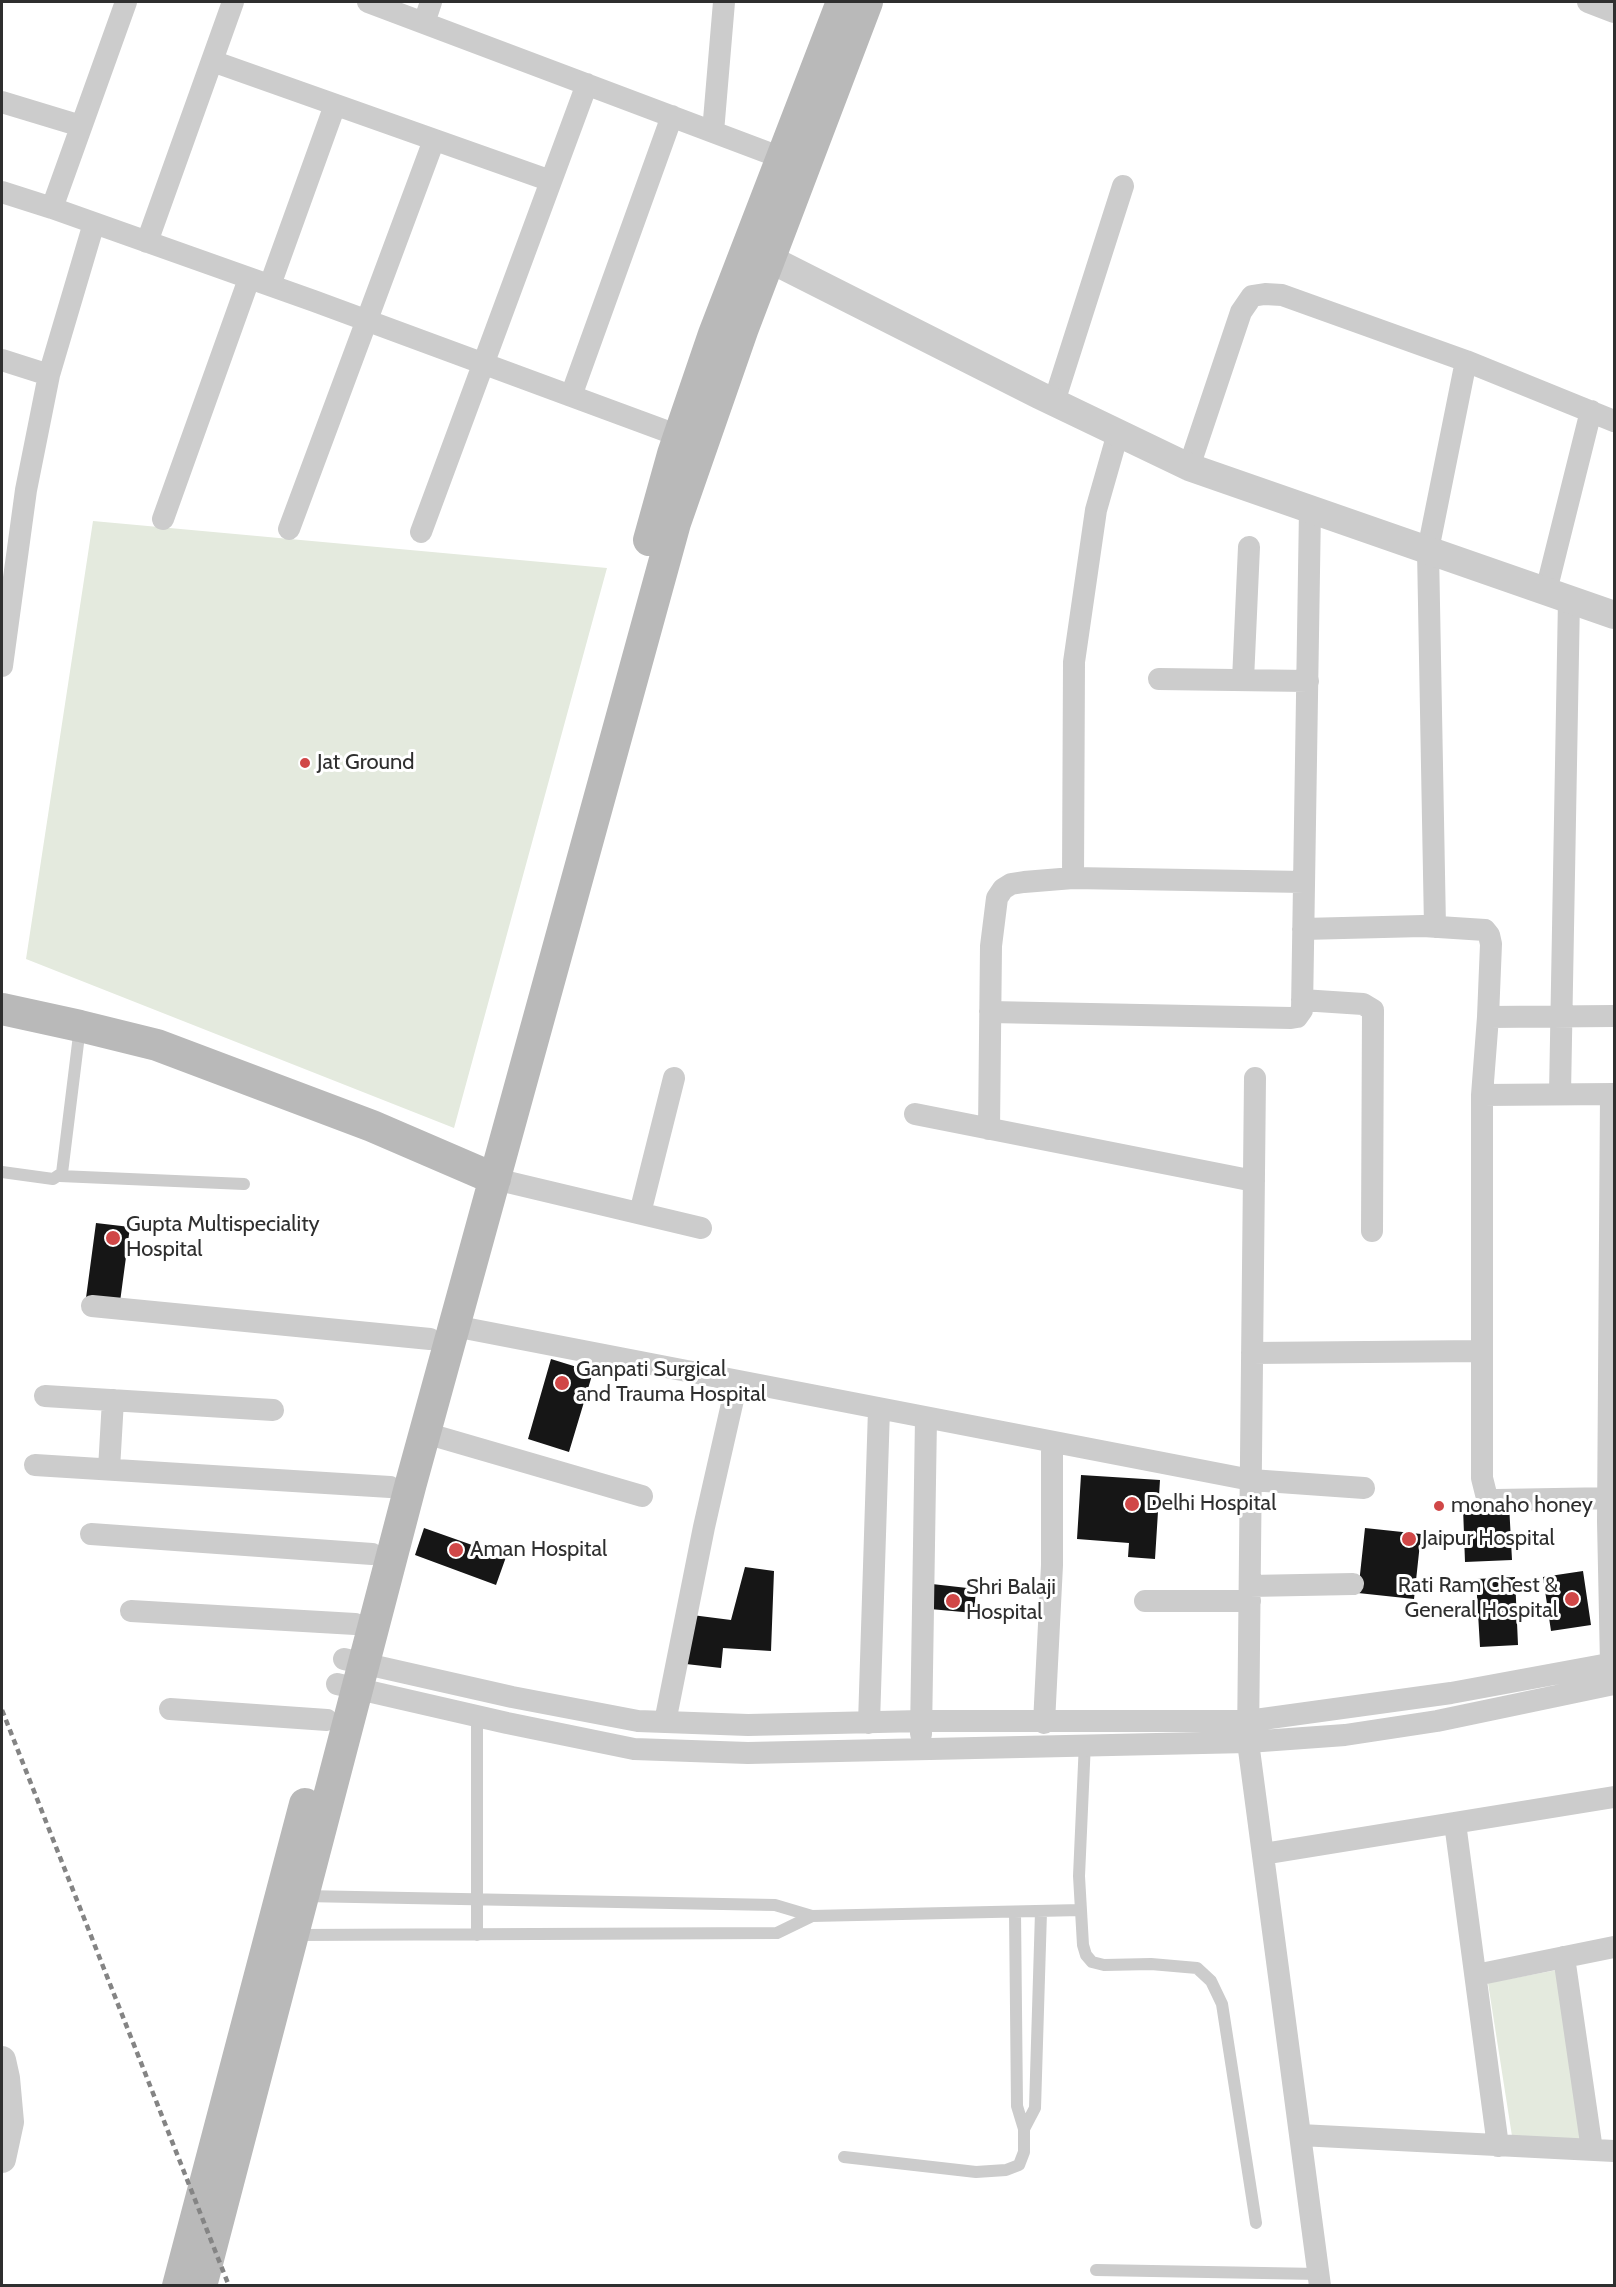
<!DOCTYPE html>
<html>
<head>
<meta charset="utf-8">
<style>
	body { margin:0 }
	#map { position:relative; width:1616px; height:2287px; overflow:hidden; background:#fff; font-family:Cabin,sans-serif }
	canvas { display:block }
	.frame { position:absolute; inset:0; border:3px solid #2f2f2f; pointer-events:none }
</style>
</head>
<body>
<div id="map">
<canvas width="1616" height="2287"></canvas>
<div class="frame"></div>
</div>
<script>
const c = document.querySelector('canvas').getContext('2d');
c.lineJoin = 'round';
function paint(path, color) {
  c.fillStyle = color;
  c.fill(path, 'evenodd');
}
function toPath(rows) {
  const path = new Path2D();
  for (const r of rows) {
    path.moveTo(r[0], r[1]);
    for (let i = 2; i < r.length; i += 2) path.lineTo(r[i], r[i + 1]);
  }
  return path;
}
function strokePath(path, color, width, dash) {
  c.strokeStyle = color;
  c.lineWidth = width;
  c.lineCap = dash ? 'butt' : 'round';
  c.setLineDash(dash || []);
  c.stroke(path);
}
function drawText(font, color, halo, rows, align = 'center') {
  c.font = font + ' Cabin,sans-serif';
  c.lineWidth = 6;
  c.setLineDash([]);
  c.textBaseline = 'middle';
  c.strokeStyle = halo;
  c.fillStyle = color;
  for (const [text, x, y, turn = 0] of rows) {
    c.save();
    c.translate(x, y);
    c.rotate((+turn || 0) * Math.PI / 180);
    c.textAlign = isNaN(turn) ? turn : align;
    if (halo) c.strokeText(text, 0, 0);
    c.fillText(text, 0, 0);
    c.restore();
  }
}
const green = toPath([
	[93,521,607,568,454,1128,26,959],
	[1557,1970,1584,2140,1512,2136,1488,1983]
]);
const building = toPath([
	[96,1223,130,1227,120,1302,86,1298],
	[551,1359,593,1372,569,1452,528,1439],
	[1081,1475,1160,1480,1155,1559,1128,1557,1129,1543,1077,1539],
	[1509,1504,1512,1560,1465,1562,1463,1507],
	[424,1528,506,1557,496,1585,415,1555],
	[1365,1528,1421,1534,1414,1599,1358,1593],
	[745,1567,774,1571,771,1651,723,1648,721,1668,686,1664,692,1615,731,1620],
	[1583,1571,1591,1625,1551,1631,1543,1577],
	[1515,1577,1518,1645,1480,1647,1476,1579],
	[932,1584,976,1589,974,1613,930,1609]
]);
const service = toPath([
	[2,1172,53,1179,62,1173,80,1027],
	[60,1176,244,1184],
	[477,1717,477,1935],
	[1085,1742,1079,1876,1083,1945,1086,1955,1092,1962,1104,1965,1151,1964,1197,1968,1211,1981,1222,2004,1256,2223],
	[303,1896,775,1905,812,1916,1081,1910],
	[1015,1912,1017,2106,1024,2129,1035,2108,1041,1912],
	[295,1935,777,1933,812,1916],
	[844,2157,976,2172,1006,2170,1019,2165,1024,2152,1024,2129],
	[1096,2270,1319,2274]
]);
const minor = toPath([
	[368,2,782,158],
	[1588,2,1614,12],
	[424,23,431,2],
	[212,61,551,181],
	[2,102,81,126],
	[713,132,724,2],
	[2,192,52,208,314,301,693,441],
	[52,208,126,2],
	[147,242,233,2],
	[270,285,335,105],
	[2,360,49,375],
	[571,396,672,116],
	[1054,402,1123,186],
	[1189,467,1241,312,1252,296,1265,294,1282,295,1466,361,1614,421],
	[163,519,249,279],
	[289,529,434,140],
	[421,532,587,84],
	[1546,591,1591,411],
	[2,666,26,490,49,375,94,223],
	[1159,679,1308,681],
	[1243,680,1249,547],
	[1073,878,1074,662,1096,510,1118,433],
	[1435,927,1428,550,1466,361],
	[1303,929,1423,926,1485,930,1489,935,1491,944,1488,1017],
	[1302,1000,1363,1004,1373,1010,1372,1231],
	[990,1012,1291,1018,1297,1017,1302,1010,1310,509],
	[1614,1016,1488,1017,1482,1095,1482,1478,1486,1494,1489,1499,1496,1500,1614,1498],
	[1255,1078,1248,1742,1320,2286],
	[1560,1094,1569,599],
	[1611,1094,1608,1521,1611,1664],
	[1482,1095,1614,1094],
	[915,1114,1254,1181],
	[989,1129,991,946,997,898,1003,889,1011,884,1024,882,1073,878,1304,882],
	[495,1179,701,1228],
	[640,1213,674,1078],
	[92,1306,430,1339],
	[454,1326,1251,1480,1364,1488],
	[1252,1353,1482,1351],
	[45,1396,273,1410],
	[425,1433,642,1496],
	[35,1465,390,1487],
	[109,1469,113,1400],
	[91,1534,372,1554],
	[1250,1586,1353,1584],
	[1145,1601,1250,1601],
	[131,1611,355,1624],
	[344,1659,512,1697,638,1721,748,1725,921,1721,1248,1721,1451,1693,1614,1663],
	[337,1684,507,1723,634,1749,748,1753,1248,1742,1345,1735,1437,1721,1614,1684],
	[170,1709,327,1720],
	[665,1722,704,1527,737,1382],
	[869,1723,879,1409],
	[1044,1723,1052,1565,1052,1442],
	[921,1734,926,1418],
	[1455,1823,1498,2146],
	[1263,1854,1614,1797],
	[1564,1957,1592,2150],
	[1476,1975,1614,1947],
	[1300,2135,1614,2151]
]);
const tertiary = toPath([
	[748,248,1039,395,1189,467,1614,615],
	[2,2060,6,2078,10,2122,2,2159]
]);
const secondary = toPath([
	[649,540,673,454,714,334,842,2],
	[2,1009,80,1026,157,1045,372,1126,495,1179],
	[178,2286,305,1804],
	[201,2286,411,1483,675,523,743,328,867,2]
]);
const rail = toPath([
	[2,1710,229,2286]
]);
const markers = [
	[305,763,6,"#d04747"],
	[113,1238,8,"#d04747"],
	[562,1383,8,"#d04747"],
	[1132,1504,8,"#d04747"],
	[1439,1506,6,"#d04747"],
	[1409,1539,8,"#d04747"],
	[456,1550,8,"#d04747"],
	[1572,1599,8,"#d04747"],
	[953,1601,8,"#d04747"]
];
const poiNames = [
	["Jat Ground",317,763],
	["Gupta Multispeciality",126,1225],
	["Hospital",126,1250],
	["Ganpati Surgical",576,1370],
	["and Trauma Hospital",576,1395],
	["Delhi Hospital",1146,1504],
	["monaho honey",1451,1506],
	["Jaipur Hospital",1422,1539],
	["Aman Hospital",470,1550],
	["Rati Ram Chest &",1558,1586,"right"],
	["General Hospital",1558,1611,"right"],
	["Shri Balaji",966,1588],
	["Hospital",966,1613]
];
paint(green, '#e4eade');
paint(building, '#161616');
strokePath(service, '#ccc', 12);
strokePath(minor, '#ccc', 22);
strokePath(tertiary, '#ccc', 28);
strokePath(secondary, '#b9b9b9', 32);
strokePath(rail, '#848484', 4.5, [6, 4.5]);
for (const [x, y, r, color] of markers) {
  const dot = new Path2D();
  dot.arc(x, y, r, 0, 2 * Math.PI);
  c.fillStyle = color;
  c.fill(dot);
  strokePath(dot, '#fff', 2);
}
drawText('22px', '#2f2f2f', '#fff', poiNames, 'left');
</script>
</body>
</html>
